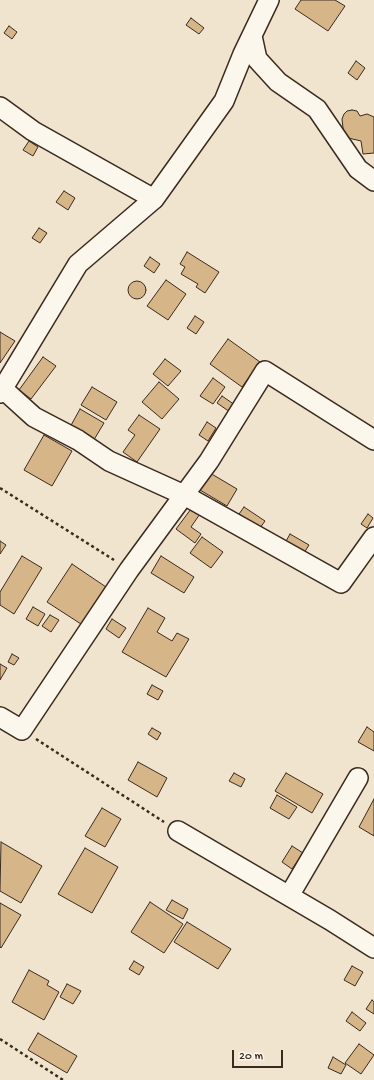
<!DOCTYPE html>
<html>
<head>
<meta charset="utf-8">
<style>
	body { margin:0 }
	#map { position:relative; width:374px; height:1080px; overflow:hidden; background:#f0e4ce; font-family:"Gochi Hand",sans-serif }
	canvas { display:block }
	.scale { position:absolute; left:232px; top:1050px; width:51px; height:18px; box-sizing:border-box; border:2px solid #3b2a1e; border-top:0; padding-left:5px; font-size:12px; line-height:14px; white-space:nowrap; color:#3b2a1e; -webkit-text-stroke:3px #fbf7ec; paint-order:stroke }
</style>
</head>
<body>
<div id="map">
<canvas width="374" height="1080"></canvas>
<div class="scale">20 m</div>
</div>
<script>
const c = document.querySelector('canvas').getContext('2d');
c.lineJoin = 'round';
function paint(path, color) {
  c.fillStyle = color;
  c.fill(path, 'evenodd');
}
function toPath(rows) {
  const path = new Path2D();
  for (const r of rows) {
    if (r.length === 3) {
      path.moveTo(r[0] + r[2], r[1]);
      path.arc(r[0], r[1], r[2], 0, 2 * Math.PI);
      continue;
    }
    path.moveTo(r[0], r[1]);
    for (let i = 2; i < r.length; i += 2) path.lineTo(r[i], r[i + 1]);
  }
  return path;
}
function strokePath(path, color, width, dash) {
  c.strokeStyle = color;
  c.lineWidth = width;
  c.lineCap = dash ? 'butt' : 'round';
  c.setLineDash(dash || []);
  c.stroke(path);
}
const building = toPath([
	[301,0,335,0,345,6,328,31,295,9,301,0],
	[191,18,204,28,199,34,186,25,191,18],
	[9,26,17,32,12,39,4,33,9,26],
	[356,61,365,68,357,80,348,73,356,61],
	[352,110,357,111,360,116,367,114,374,117,374,153,363,154,361,141,344,137,342,119,344,114,347,111,352,110],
	[29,141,38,147,33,156,23,150,29,141],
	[64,191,75,198,68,210,56,202,64,191],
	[39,228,47,233,40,243,32,238,39,228],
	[187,252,219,272,205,293,196,287,198,284,181,274,185,267,180,264,187,252],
	[150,257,160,264,154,273,144,266,150,257],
	[166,280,186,294,168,320,147,306,166,280],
	[137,290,9],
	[195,316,204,322,196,334,187,328,195,316],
	[0,332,15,341,0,363,0,332],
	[228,339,260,362,242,387,210,364,228,339],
	[43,357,56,366,31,399,19,390,43,357],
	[165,359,181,371,168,386,153,374,165,359],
	[213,378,225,387,213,404,200,396,213,378],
	[159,382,179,399,162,419,142,402,159,382],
	[92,387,117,402,106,420,81,405,92,387],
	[222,396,235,405,230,412,217,403,222,396],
	[80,409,104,423,92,443,69,429,80,409],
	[139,415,160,429,137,462,123,452,135,435,128,430,139,415],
	[207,422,216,428,208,441,199,435,207,422],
	[44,435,72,451,52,486,24,470,44,435],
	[210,473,237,489,227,506,200,490,210,473],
	[194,505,202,511,191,527,201,534,195,543,176,529,194,505],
	[244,507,265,521,260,528,239,514,244,507],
	[368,514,373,518,367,528,361,524,368,514],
	[290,534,309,545,304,553,285,543,290,534],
	[202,537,223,552,211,568,190,553,202,537],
	[0,541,6,545,0,554,0,541],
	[22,556,42,568,14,614,0,605,0,592,22,556],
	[161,556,194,577,184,593,151,573,161,556],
	[72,564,106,587,81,624,47,602,72,564],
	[33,607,45,614,38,626,26,619,33,607],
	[148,608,165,618,157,632,172,641,177,633,189,639,166,677,122,652,148,608],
	[50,615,59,620,51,632,42,626,50,615],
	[112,619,126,628,119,638,106,629,112,619],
	[12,654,19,658,14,665,8,662,12,654],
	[0,664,7,668,0,680,0,664],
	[152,685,163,691,158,700,147,694,152,685],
	[367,727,374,732,374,751,358,742,367,727],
	[152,728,161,733,157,740,148,734,152,728],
	[138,762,167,778,157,797,128,780,138,762],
	[234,773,245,779,241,787,229,781,234,773],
	[286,773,323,794,312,813,275,791,286,773],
	[277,795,297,807,289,819,270,808,277,795],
	[374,799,374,836,359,827,374,799],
	[102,808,121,819,105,847,85,836,102,808],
	[1,842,42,866,21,903,0,891,1,842],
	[292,846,303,853,292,869,282,862,292,846],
	[85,848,118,867,92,913,58,894,85,848],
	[172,900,188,909,183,919,166,910,172,900],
	[150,902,183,924,164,953,131,932,150,902],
	[0,903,21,915,1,948,0,947,0,903],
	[187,922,231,949,218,969,174,942,187,922],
	[134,961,144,967,139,975,129,969,134,961],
	[352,966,363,972,355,986,344,980,352,966],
	[29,970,49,981,47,985,59,992,44,1020,12,1002,29,970],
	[67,984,81,991,73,1004,60,997,67,984],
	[372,1000,374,1002,374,1014,366,1009,372,1000],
	[352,1012,366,1023,360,1031,346,1021,352,1012],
	[38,1033,77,1056,67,1073,28,1050,38,1033],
	[359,1044,374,1055,361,1074,345,1063,359,1044],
	[333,1057,346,1065,341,1074,328,1068,333,1057]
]);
const path = toPath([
	[0,488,114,560],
	[36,739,164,822],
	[0,1039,63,1080]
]);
const minor = toPath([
	[252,36,257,59,278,82,317,109,358,169,374,181],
	[0,107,33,131,154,199],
	[3,389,34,417,78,440,109,461,184,495,341,583,374,537],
	[0,393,78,264,154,199,224,101,243,54,269,0],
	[0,717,22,730,129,570,209,461,265,371,374,440],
	[178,831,330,920,374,948],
	[289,896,358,778]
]);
paint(building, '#d6b689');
strokePath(building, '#3b2a1e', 1);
strokePath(minor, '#3b2a1e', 22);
strokePath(path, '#3b2a1e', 2.5, [3, 3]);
strokePath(minor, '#fbf7ec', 19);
</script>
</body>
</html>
